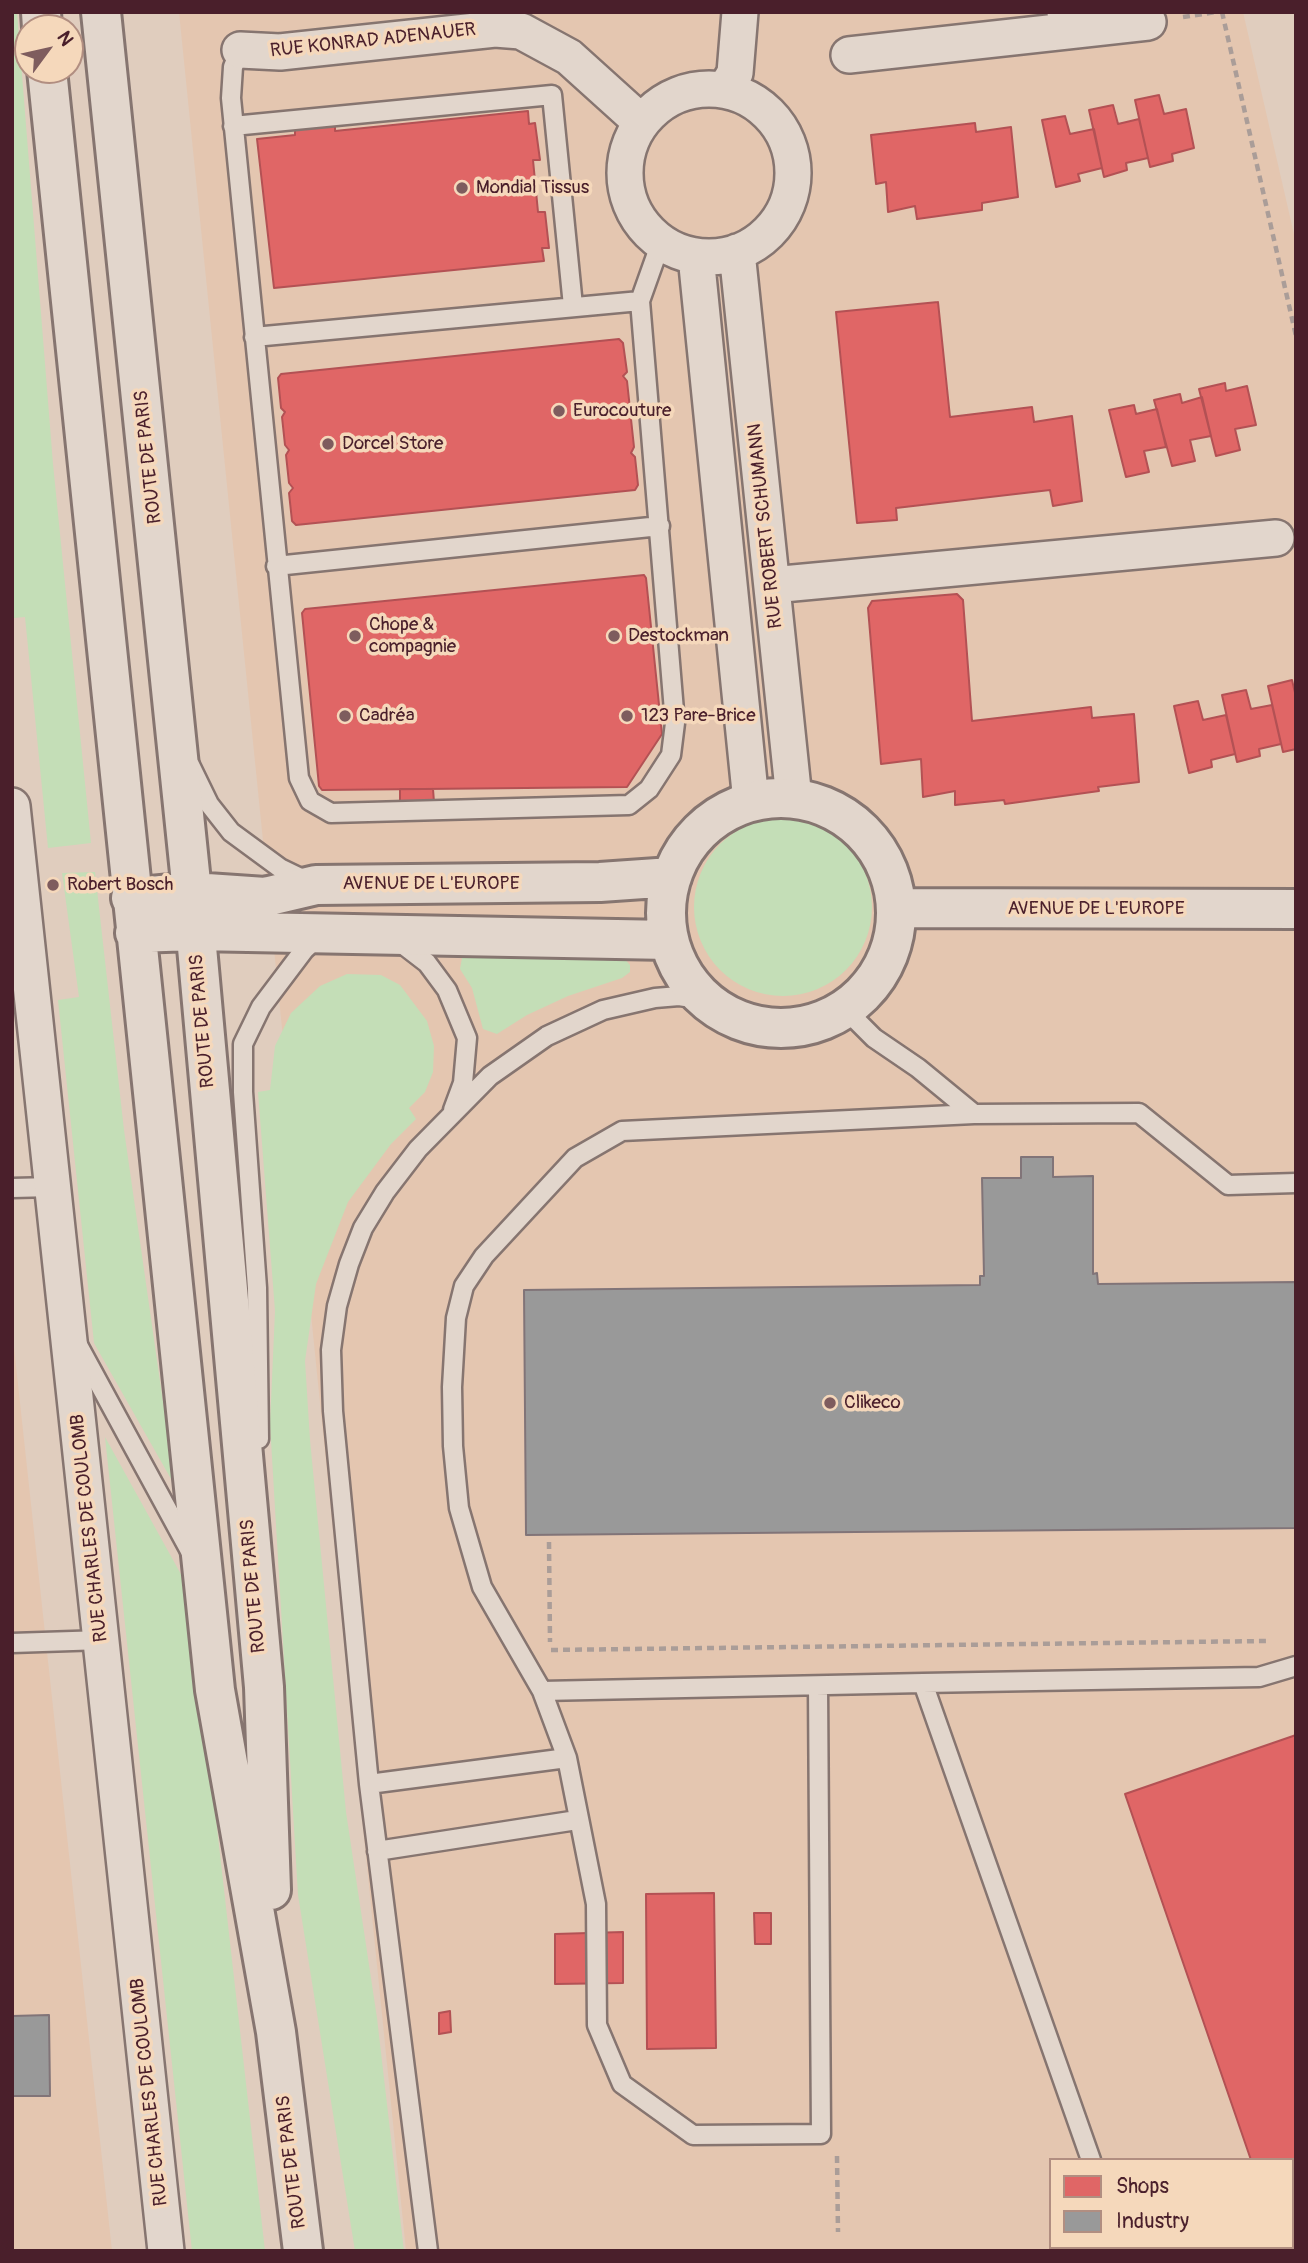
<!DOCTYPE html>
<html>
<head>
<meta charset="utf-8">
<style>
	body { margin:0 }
	#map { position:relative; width:1308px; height:2263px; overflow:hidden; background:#e0cdbe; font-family:Pangolin,sans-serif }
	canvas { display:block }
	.frame { position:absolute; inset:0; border:14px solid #4a1f2b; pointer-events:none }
	.legend { position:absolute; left:1049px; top:2158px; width:245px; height:91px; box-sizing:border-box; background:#f5d8bb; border:2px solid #b18e81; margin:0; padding:9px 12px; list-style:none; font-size:21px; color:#4a1f2b }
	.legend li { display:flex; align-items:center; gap:14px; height:35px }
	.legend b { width:35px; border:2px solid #b18e81 }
	.north { position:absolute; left:14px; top:14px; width:70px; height:70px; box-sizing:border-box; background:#f5d8bb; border:2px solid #b18e81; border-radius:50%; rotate:57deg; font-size:19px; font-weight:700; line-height:28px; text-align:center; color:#4a1f2b }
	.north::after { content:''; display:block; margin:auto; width:24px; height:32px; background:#7e5c5e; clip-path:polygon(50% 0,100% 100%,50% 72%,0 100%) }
</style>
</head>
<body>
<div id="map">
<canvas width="1308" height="2263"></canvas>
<div class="frame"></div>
<ul class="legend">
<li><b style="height:19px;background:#e06666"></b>Shops</li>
<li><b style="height:19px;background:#999"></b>Industry</li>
</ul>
<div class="north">N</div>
</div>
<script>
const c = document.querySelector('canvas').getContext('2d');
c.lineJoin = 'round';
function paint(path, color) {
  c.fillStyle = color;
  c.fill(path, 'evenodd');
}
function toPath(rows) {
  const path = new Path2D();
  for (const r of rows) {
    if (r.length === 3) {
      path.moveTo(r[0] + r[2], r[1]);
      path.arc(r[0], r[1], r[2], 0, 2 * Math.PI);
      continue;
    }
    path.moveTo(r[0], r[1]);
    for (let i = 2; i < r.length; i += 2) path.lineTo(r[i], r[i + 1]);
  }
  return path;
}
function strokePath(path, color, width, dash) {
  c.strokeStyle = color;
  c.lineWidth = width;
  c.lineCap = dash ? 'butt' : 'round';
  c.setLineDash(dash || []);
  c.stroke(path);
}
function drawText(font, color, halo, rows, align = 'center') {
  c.font = font + ' Pangolin,sans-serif';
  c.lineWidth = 7;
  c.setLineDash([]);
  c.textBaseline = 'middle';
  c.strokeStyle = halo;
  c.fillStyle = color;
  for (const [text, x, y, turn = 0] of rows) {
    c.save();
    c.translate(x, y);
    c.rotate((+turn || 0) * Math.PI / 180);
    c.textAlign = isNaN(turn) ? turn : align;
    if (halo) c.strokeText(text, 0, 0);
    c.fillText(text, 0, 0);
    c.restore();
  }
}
const built = toPath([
	[179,12,1243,12,1296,243,1296,2251,406,2251],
	[1051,2160,1292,2160,1292,2247,1051,2247],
	[12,1329,112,2251,12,2251]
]);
const green = toPath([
	[12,12,17,12,53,464,91,843,48,848,25,617,14,618,12,597],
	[783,907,89],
	[95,872,124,1130,175,1486,94,1343,58,1000,79,997,62,873],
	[623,957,630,965,630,972,622,978,568,996,527,1015,497,1034,483,1029,472,988,460,969,462,958],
	[347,974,381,975,400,985,427,1021,434,1046,433,1072,425,1092,409,1108,416,1119,391,1144,348,1202,316,1284,305,1361,310,1440,346,1812,377,2018,404,2251,355,2251,298,1895,270,1424,275,1311,258,1092,270,1090,275,1046,291,1013,320,986],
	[105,1437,183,1578,195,1634,265,2251,192,2251]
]);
const shops = toPath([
	[1159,95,1164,114,1186,109,1194,148,1172,154,1173,161,1150,167,1135,100,1159,95],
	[1113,105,1118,124,1139,119,1148,158,1126,163,1127,170,1104,177,1089,110,1113,105],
	[528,111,529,124,535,123,540,160,533,160,538,212,545,212,549,248,542,248,544,261,274,288,257,139,295,135,295,129,335,124,335,131,528,111],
	[1065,116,1070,134,1094,129,1102,168,1078,174,1080,181,1056,187,1042,120,1065,116],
	[975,123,976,132,1011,127,1018,197,982,203,982,210,917,219,915,206,888,212,886,182,876,184,871,135,975,123],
	[938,302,950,417,1032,407,1034,422,1072,416,1082,501,1053,506,1050,490,896,508,897,520,857,523,836,312,938,302],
	[619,339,623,343,627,372,623,376,627,381,630,409,627,414,631,419,634,447,631,453,635,457,638,485,635,490,296,525,292,521,289,493,293,488,289,483,286,455,289,450,285,445,282,417,285,412,281,408,278,378,281,374,619,339],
	[1225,383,1226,391,1247,386,1256,425,1235,429,1240,450,1216,456,1199,389,1225,383],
	[1180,394,1182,403,1202,397,1211,436,1190,440,1195,461,1172,466,1154,400,1180,394],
	[1134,405,1136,414,1157,409,1166,447,1144,451,1149,472,1126,477,1109,410,1134,405],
	[644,575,646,578,662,734,627,787,322,790,319,786,302,613,305,609,644,575],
	[957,594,963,600,972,721,1091,707,1092,718,1134,714,1139,782,1098,787,1099,791,1005,804,1004,800,955,805,955,791,923,797,921,759,881,764,868,608,872,601,957,594],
	[1292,680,1296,697,1296,749,1283,752,1268,686,1292,680],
	[1246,690,1251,709,1272,705,1281,744,1259,749,1260,756,1237,762,1222,695,1246,690],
	[1198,701,1203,720,1226,715,1235,754,1211,760,1212,767,1189,773,1174,706,1198,701],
	[400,789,433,789,434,802,400,802,400,789],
	[1296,1735,1296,2251,1283,2251,1281,2247,1292,2247,1292,2160,1251,2160,1125,1794,1296,1735],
	[714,1893,716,2048,647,2049,646,1894,714,1893],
	[754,1913,771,1913,771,1944,755,1944,754,1913],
	[623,1932,623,1983,555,1984,555,1934,623,1932],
	[450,2011,451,2032,439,2034,439,2013,450,2011]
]);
const industry = toPath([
	[1021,1157,1053,1157,1053,1177,1093,1176,1093,1274,1097,1273,1098,1284,1296,1282,1296,1528,526,1535,524,1290,980,1285,980,1276,984,1276,982,1178,1021,1178,1021,1157],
	[49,2015,50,2096,12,2096,12,2016,49,2015]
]);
const path = toPath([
	[1222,12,1296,336],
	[1183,17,1216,12],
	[549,1542,550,1642],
	[551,1650,1267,1641],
	[837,2156,838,2232]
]);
const lane = toPath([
	[240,50,233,67,231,98,299,778,310,801,331,813,629,805,649,789,671,755,675,723,640,301,661,242],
	[233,126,552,95,573,306],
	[254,337,640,301],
	[276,566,660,526],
	[190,765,209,804,231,832,280,868,309,882],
	[401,943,427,963,447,990,467,1038,463,1083,453,1110],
	[845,1009,874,1038,918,1068,974,1114,1139,1113,1228,1185,1296,1183],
	[974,1114,622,1131,575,1158,484,1256,464,1286,456,1318,452,1387,453,1446,459,1508,482,1587,542,1691,923,1683,1091,2160],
	[12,1188,53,1187],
	[78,1345,190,1551],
	[259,1439,257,1288,243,1092,243,1044,261,1007,304,950,319,936],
	[12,1643,103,1640],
	[923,1683,1259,1677,1296,1666],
	[542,1691,567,1758,596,1904,597,2025,622,2084,693,2135,821,2134,818,1686],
	[369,1784,567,1758],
	[377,1851,577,1820],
	[1122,2247,1123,2251],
	[428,2251,369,1784,333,1411,331,1350,337,1306,349,1264,363,1228,385,1192,418,1149,490,1076,547,1036,603,1010,655,998,679,996,705,1000]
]);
const street = toPath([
	[1067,31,1148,22],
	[240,50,280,52,495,29,521,31,569,57,641,122],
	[849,55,1067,31,1065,12],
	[709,173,84],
	[725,90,735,73,740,12],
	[737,252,794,799],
	[696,256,751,802],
	[772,585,1276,538],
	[12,806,166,2251]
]);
const secondary = toPath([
	[41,12,42,28],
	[101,12,192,892,264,1687,271,1890],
	[47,70,215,1690,276,2032,303,2251],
	[781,913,115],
	[131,898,192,892,265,897,316,885,600,882,672,877],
	[896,908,1296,909],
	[135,933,195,931,669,940]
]);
const markers = [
	[462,188,7,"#7e5c5e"],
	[559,411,7,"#7e5c5e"],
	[328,444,7,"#7e5c5e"],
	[355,636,7,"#7e5c5e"],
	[614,636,7,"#7e5c5e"],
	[345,716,7,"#7e5c5e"],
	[627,716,7,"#7e5c5e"],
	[53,885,7,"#7e5c5e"],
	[830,1403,7,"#7e5c5e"]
];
const streetNames = [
	["RUE KONRAD ADENAUER",373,41,-6],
	["ROUTE DE PARIS",149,457,-96],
	["RUE ROBERT SCHUMANN",766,526,-96],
	["AVENUE DE L'EUROPE",431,884],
	["AVENUE DE L'EUROPE",1096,909],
	["ROUTE DE PARIS",203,1021,-95],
	["RUE CHARLES DE COULOMB",90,1528,-96],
	["ROUTE DE PARIS",254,1586,-95],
	["RUE CHARLES DE COULOMB",150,2092,-96],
	["ROUTE DE PARIS",292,2162,-97]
];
const poiNames = [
	["Mondial Tissus",476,188],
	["Eurocouture",573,411],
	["Dorcel Store",342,444],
	["Chope &",369,625],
	["compagnie",369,647],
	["Destockman",628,636],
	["Cadréa",359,716],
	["123 Pare-Brice",641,716],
	["Robert Bosch",67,885],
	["Clikeco",844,1403]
];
paint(built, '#e4c6b0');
paint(green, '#c4deb7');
paint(shops, '#e06666');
strokePath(shops, '#b35154', 2);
paint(industry, '#999');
strokePath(industry, '#817478', 2);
strokePath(lane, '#867570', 23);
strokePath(street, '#867570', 40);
strokePath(secondary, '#867570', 44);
strokePath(path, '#aa9d98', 4.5, [7, 5]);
strokePath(lane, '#e2d6cc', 18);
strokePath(street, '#e2d6cc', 35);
strokePath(secondary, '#e2d6cc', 38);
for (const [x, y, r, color] of markers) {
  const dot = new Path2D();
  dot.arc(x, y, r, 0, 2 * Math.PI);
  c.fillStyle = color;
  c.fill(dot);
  strokePath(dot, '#f5d8bb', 2.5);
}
drawText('19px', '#4a1f2b', '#f5d8bb', streetNames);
drawText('19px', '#4a1f2b', '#f5d8bb', poiNames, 'left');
</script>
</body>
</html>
